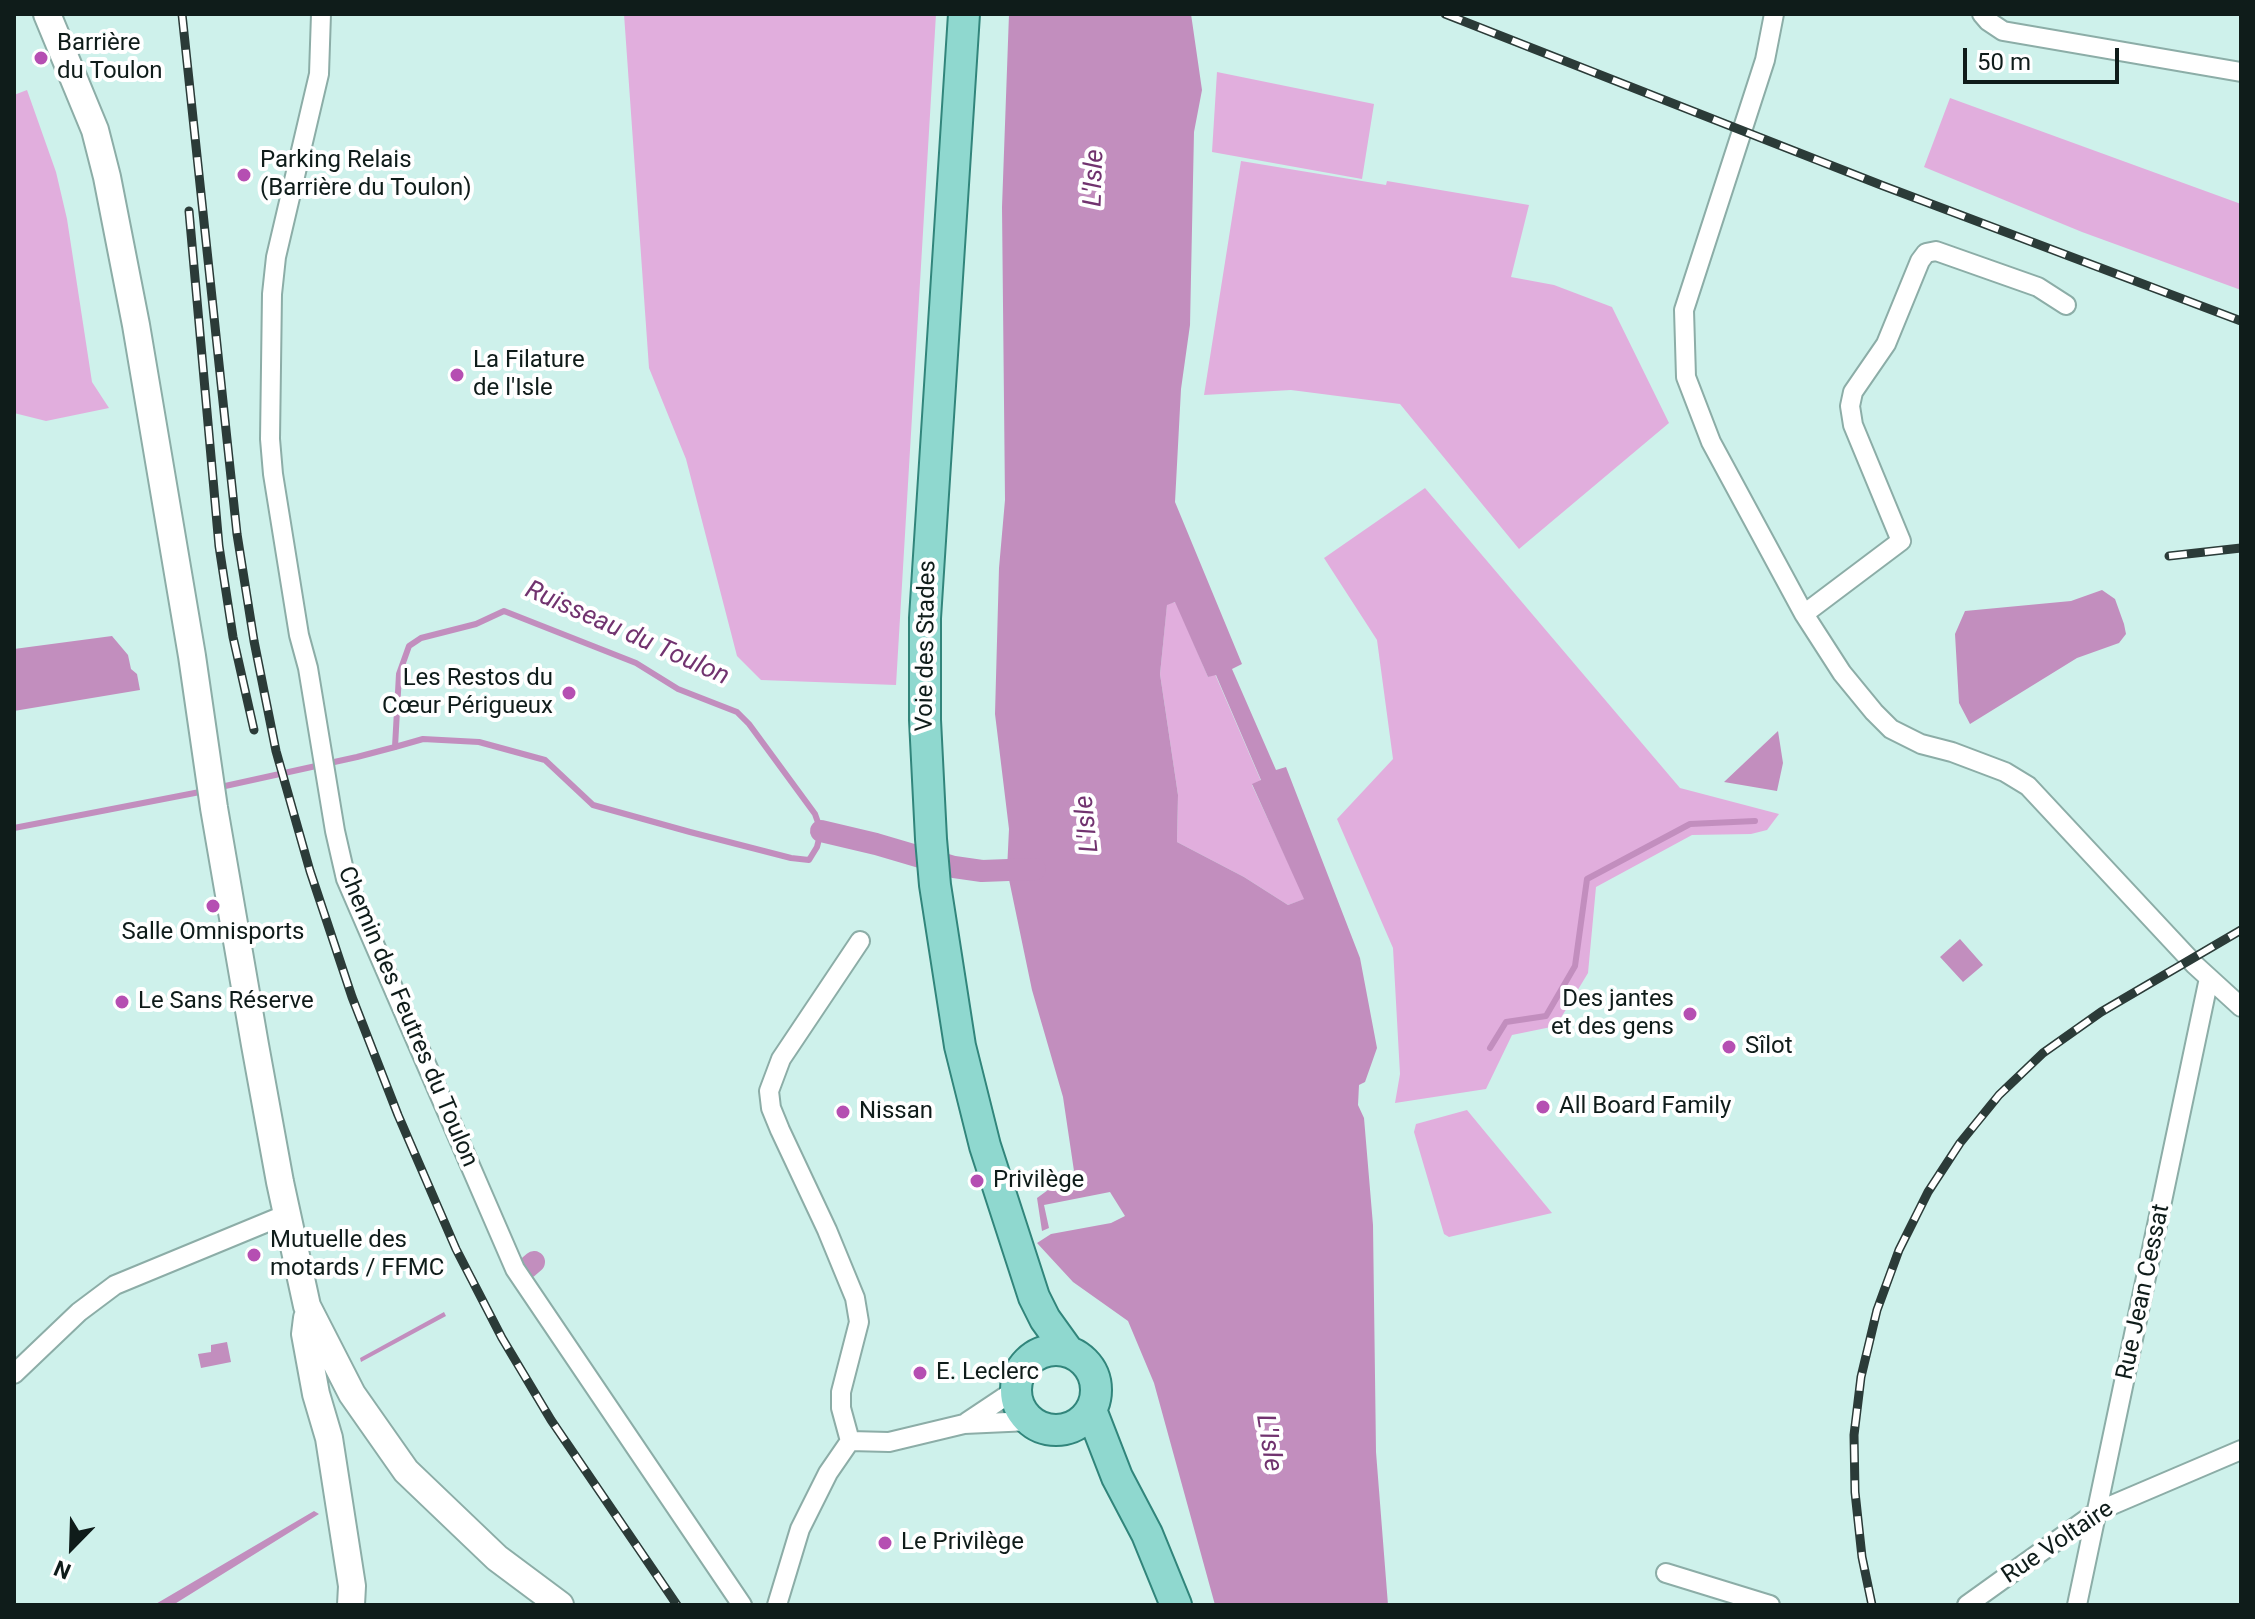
<!DOCTYPE html>
<html>
<head>
<meta charset="utf-8">
<style>
	body { margin:0 }
	#map { position:relative; width:2255px; height:1619px; overflow:hidden; background:#cef1eb; font-family:Roboto,sans-serif }
	canvas { display:block }
	.frame { position:absolute; inset:0; border:16px solid #0f1c1a; pointer-events:none }
	.north { position:absolute; left:32px; top:1507px; width:80px; height:80px; -webkit-text-stroke:6px #fff; paint-order:stroke; rotate:203deg; font-size:22px; font-weight:700; line-height:32px; text-align:center; color:#0f1c1a }
	.north::after { content:''; display:block; margin:auto; width:28px; height:36px; background:#0f1c1a; clip-path:polygon(50% 0,100% 100%,50% 72%,0 100%) }
	.scale { position:absolute; left:1963px; top:48px; width:156px; height:36px; box-sizing:border-box; border:4px solid #0f1c1a; border-top:0; padding-left:10px; font-size:24px; line-height:28px; white-space:nowrap; color:#0f1c1a; -webkit-text-stroke:6px #fff; paint-order:stroke }
</style>
</head>
<body>
<div id="map">
<canvas width="2255" height="1619"></canvas>
<div class="frame"></div>
<div class="north">N</div>
<div class="scale">50 m</div>
</div>
<script>
const c = document.querySelector('canvas').getContext('2d');
c.lineJoin = 'round';
function paint(path, color) {
  c.fillStyle = color;
  c.fill(path, 'evenodd');
}
function toPath(rows) {
  const path = new Path2D();
  for (const r of rows) {
    if (r.length === 3) {
      path.moveTo(r[0] + r[2], r[1]);
      path.arc(r[0], r[1], r[2], 0, 2 * Math.PI);
      continue;
    }
    path.moveTo(r[0], r[1]);
    for (let i = 2; i < r.length; i += 2) path.lineTo(r[i], r[i + 1]);
  }
  return path;
}
function strokePath(path, color, width, dash) {
  c.strokeStyle = color;
  c.lineWidth = width;
  c.lineCap = dash ? 'butt' : 'round';
  c.setLineDash(dash || []);
  c.stroke(path);
}
function drawText(font, color, halo, rows, align = 'center') {
  c.font = font + ' Roboto,sans-serif';
  c.lineWidth = 8;
  c.setLineDash([]);
  c.textBaseline = 'middle';
  c.strokeStyle = halo;
  c.fillStyle = color;
  for (const [text, x, y, turn = 0] of rows) {
    c.save();
    c.translate(x, y);
    c.rotate((+turn || 0) * Math.PI / 180);
    c.textAlign = isNaN(turn) ? turn : align;
    if (halo) c.strokeText(text, 0, 0);
    c.fillText(text, 0, 0);
    c.restore();
  }
}
const green = toPath([
	[624,14,936,14,896,685,761,680,737,656,686,459,649,368],
	[1217,72,1374,104,1362,179,1212,152],
	[27,90,56,172,67,219,92,382,109,408,46,421,14,413,14,95],
	[1950,98,2241,204,2241,290,2082,232,1924,167],
	[1241,161,1386,185,1387,181,1529,205,1511,277,1554,285,1612,307,1669,423,1519,549,1400,404,1291,390,1204,395],
	[1425,488,1680,788,1779,814,1767,830,1751,834,1692,835,1596,887,1588,973,1556,1026,1512,1035,1486,1089,1395,1103,1400,1074,1393,948,1337,819,1393,759,1377,640,1324,558],
	[1176,602,1208,677,1215,674,1261,781,1252,785,1305,899,1288,905,1244,877,1177,842,1178,795,1160,674,1167,604],
	[1467,1110,1552,1213,1449,1237,1444,1234,1414,1132,1416,1124]
]);
const water = toPath([
	[1009,14,1191,14,1202,90,1194,132,1190,325,1181,389,1175,502,1242,664,1232,669,1276,770,1286,767,1360,958,1377,1048,1365,1082,1359,1085,1358,1105,1364,1118,1373,1225,1376,1452,1388,1605,1215,1605,1154,1383,1128,1321,1073,1282,1037,1243,1051,1234,1111,1223,1125,1216,1110,1192,1044,1205,1049,1228,1042,1231,1037,1198,1074,1171,1063,1097,1032,990,1007,870,1009,829,995,714,999,568,1005,500,1002,207],
	[1175,602,1208,677,1216,675,1261,780,1252,784,1304,899,1288,905,1244,877,1177,842,1178,795,1160,674,1167,605],
	[2102,590,2115,599,2124,624,2126,634,2119,643,2077,658,1970,724,1959,703,1955,634,1965,611,2071,601],
	[112,636,128,655,131,669,137,674,140,690,14,711,14,649],
	[1778,731,1783,763,1777,791,1724,782],
	[1960,939,1983,965,1963,982,1940,957],
	[444,1312,446,1316,361,1362,360,1358],
	[227,1342,231,1362,201,1368,198,1354,211,1352,211,1345],
	[314,1511,319,1514,173,1605,154,1605]
]);
const stream = toPath([
	[216,788,357,757,395,747,423,739,479,742,545,760,593,805,690,832,791,858,809,860,817,847,821,831,815,814,749,724,737,712,678,689,636,663,504,611,476,624,421,638,409,646,399,674,395,747],
	[14,828,205,791],
	[1490,1048,1506,1022,1546,1016,1575,966,1587,879,1690,824,1755,821]
]);
const canal = toPath([
	[821,831,876,844,954,867,982,871,1035,869],
	[527,1268,534,1262]
]);
const minor = toPath([
	[321,14,319,74,276,257,272,294,270,439,273,474,299,635,308,668,335,831,346,879,515,1269,742,1605],
	[1774,14,1765,60,1684,310,1686,377,1711,442,1804,614,1842,673,1874,712,1891,729,1921,744,1952,752,2005,772,2028,786,2195,965,2241,1007],
	[1982,14,1988,21,2003,31,2241,72],
	[1804,614,1901,541,1853,425,1850,406,1853,392,1886,344,1920,261,1926,253,1936,251,2038,287,2066,305],
	[14,1374,79,1312,115,1285,287,1214],
	[967,1422,1015,1390],
	[850,1441,841,1408,841,1392,859,1322,855,1298,827,1230,780,1130,771,1108,769,1091,781,1059,860,941],
	[1666,1573,1770,1605],
	[777,1605,800,1529,828,1473,850,1441,889,1442,964,1424,1030,1421],
	[1967,1605,2098,1511,2241,1450],
	[2077,1605,2209,978]
]);
const secondary = toPath([
	[47,14,95,130,107,177,136,325,192,656,214,808,255,1045,280,1182,307,1306,352,1394,406,1471,497,1558,560,1605],
	[307,1318,305,1334,316,1394,329,1438,352,1586,351,1605]
]);
const primary = toPath([
	[964,14,925,618,925,720,931,839,935,885,960,1046,985,1146,1034,1297,1045,1319,1068,1351],
	[1056,1390,40],
	[1091,1410,1117,1477,1147,1534,1176,1605]
]);
const rail = toPath([
	[182,14,237,534,254,641,276,751,310,871,352,997,398,1115,456,1249,502,1338,551,1420,677,1605],
	[1445,14,1881,185,2241,321],
	[189,211,219,546,233,637,254,730],
	[2169,556,2241,548],
	[1872,1605,1862,1557,1855,1492,1854,1435,1861,1377,1877,1310,1899,1250,1928,1192,1960,1143,1999,1095,2043,1053,2101,1012,2241,930]
]);
const markers = [
	[41,58,8,"#b54fb2"],
	[244,175,8,"#b54fb2"],
	[457,375,8,"#b54fb2"],
	[569,693,8,"#b54fb2"],
	[213,906,8,"#b54fb2"],
	[122,1002,8,"#b54fb2"],
	[1690,1014,8,"#b54fb2"],
	[1729,1047,8,"#b54fb2"],
	[1543,1107,8,"#b54fb2"],
	[843,1112,8,"#b54fb2"],
	[977,1181,8,"#b54fb2"],
	[254,1255,8,"#b54fb2"],
	[920,1373,8,"#b54fb2"],
	[885,1543,8,"#b54fb2"]
];
const poiNames = [
	["Barrière",57,44],
	["du Toulon",57,72],
	["Parking Relais",260,161],
	["(Barrière du Toulon)",260,189],
	["La Filature",473,361],
	["de l'Isle",473,389],
	["Les Restos du",553,679,"right"],
	["Cœur Périgueux",553,707,"right"],
	["Salle Omnisports",213,933,"center"],
	["Des jantes",1674,1000,"right"],
	["et des gens",1674,1028,"right"],
	["Le Sans Réserve",138,1002],
	["Sîlot",1745,1047],
	["All Board Family",1559,1107],
	["Nissan",859,1112],
	["Privilège",993,1181],
	["Mutuelle des",270,1241],
	["motards / FFMC",270,1269],
	["E. Leclerc",936,1373],
	["Le Privilège",901,1543]
];
const streetNames = [
	["Voie des Stades",927,646,-89],
	["Chemin des Feutres du Toulon",407,1017,67],
	["Rue Jean Cessat",2144,1292,-78],
	["Rue Voltaire",2058,1543,-34]
];
const waterNames = [
	["L'Isle",1095,178,-88],
	["Ruisseau du Toulon",627,634,24],
	["L'Isle",1088,824,-96],
	["L'Isle",1268,1443,81]
];
paint(green, '#e1aedd');
paint(water, '#c28ebe');
strokePath(stream, '#c28ebe', 6);
strokePath(canal, '#c28ebe', 22);
strokePath(minor, '#8cada7', 22);
strokePath(secondary, '#8cada7', 30);
strokePath(primary, '#31857b', 34);
strokePath(minor, '#fff', 18);
strokePath(secondary, '#fff', 26);
strokePath(primary, '#8fd8cf', 30);
strokePath(rail, '#2b3b38', 9);
strokePath(rail, '#fff', 6, [18]);
for (const [x, y, r, color] of markers) {
  const dot = new Path2D();
  dot.arc(x, y, r, 0, 2 * Math.PI);
  c.fillStyle = color;
  c.fill(dot);
  strokePath(dot, '#fff', 3);
}
drawText('24px', '#0f1c1a', '#fff', poiNames, 'left');
drawText('24px', '#0f1c1a', '#fff', streetNames);
drawText('italic 26px', '#71336f', '#fff', waterNames);
</script>
</body>
</html>
